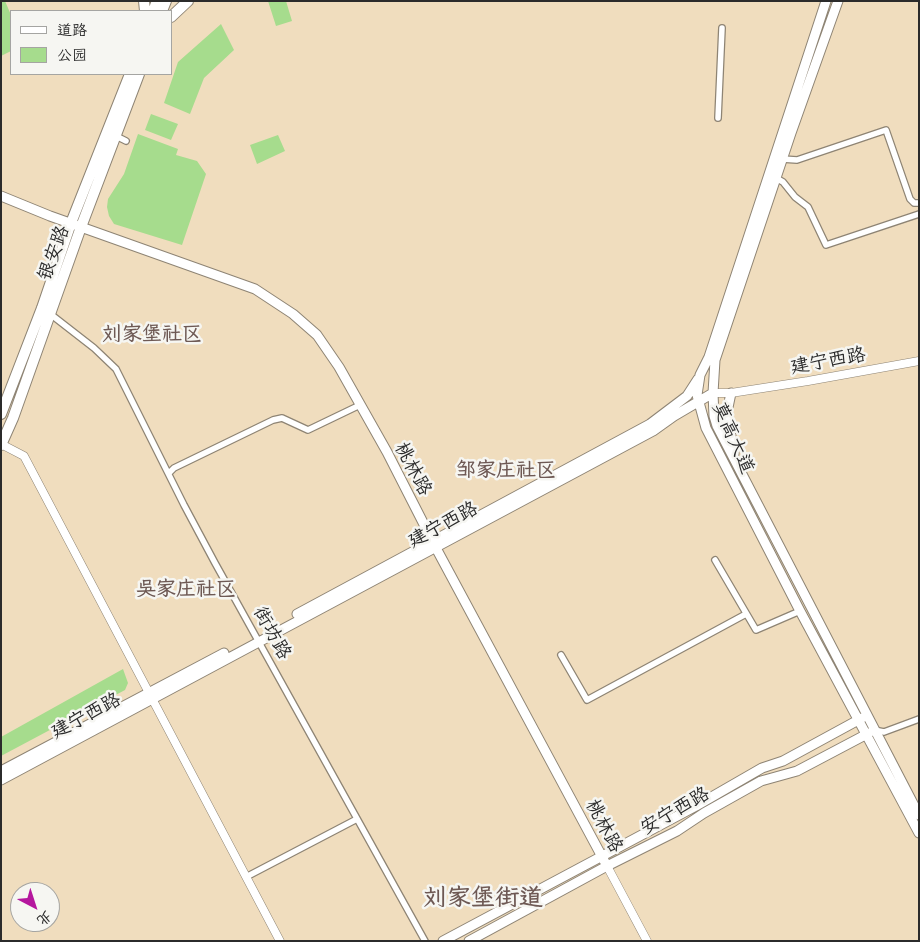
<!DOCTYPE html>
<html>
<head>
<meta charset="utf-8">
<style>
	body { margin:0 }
	#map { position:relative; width:920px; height:942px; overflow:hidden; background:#f0ddbe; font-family:"Comic Neue","LXGW WenKai TC",sans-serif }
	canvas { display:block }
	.frame { position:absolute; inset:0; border:2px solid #2b2b2b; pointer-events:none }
	.legend { position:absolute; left:10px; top:10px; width:162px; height:65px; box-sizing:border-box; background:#f6f6f2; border:1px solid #a5a5a2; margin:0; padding:6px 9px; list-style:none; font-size:15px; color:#2b2b2b }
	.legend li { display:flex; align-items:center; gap:10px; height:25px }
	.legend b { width:25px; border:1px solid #a5a5a2 }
	.north { position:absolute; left:10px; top:882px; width:50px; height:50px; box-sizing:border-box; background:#f6f6f2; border:1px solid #a5a5a2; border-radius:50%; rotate:140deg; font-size:14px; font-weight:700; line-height:20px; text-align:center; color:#2b2b2b }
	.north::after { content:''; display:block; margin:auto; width:18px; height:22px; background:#b5179e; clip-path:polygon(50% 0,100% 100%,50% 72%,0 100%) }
</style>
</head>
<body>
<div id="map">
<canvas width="920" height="942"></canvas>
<div class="frame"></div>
<ul class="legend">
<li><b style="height:6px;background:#fff"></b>道路</li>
<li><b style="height:14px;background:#a6dc8d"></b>公园</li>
</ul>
<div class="north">北</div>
</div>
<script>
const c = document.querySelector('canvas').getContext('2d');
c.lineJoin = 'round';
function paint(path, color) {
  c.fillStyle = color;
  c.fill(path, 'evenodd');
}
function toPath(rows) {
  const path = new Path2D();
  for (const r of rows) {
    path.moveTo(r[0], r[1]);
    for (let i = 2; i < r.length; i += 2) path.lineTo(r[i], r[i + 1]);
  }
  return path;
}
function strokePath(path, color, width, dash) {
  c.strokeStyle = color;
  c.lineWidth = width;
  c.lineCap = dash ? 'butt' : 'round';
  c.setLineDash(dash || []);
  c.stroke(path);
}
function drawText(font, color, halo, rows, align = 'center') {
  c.font = font + ' "Comic Neue","LXGW WenKai TC",sans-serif';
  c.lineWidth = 5;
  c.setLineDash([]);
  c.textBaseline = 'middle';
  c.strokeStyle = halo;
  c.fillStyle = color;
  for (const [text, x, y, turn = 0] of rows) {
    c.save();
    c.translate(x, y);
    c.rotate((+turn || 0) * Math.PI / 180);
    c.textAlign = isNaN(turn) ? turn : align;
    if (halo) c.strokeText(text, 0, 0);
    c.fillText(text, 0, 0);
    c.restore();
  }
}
const green = toPath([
	[1,1,5,1,11,15,11,51,1,56],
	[268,1,286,1,292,21,276,26],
	[221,24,234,50,204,78,190,114,164,103,178,62],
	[151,114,178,124,171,140,145,130],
	[138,134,178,149,176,155,197,161,206,174,182,245,114,224,109,216,107,207,108,199,124,174],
	[278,135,285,151,257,164,250,145],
	[123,669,128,683,125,690,1,756,1,737]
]);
const minor = toPath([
	[718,118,722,28],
	[116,136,126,141],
	[782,159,797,160,886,130,910,199,914,203,919,203],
	[776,178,783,182,795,197,808,207,826,245,919,214],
	[49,313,94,348,116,369,184,505,215,563,425,941],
	[169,473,174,468,273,420,282,418,308,430,360,405],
	[715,560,756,630,800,611],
	[561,655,587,700,746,614],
	[874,730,884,732,919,719],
	[246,877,357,819]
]);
const tertiary = toPath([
	[713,393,731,393,808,381,919,361],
	[1,444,24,456,280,941],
	[607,866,647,941]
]);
const secondary = toPath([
	[826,1,709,357,700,375,697,395,706,428,800,611,919,833],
	[838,1,791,133,715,360,713,393,714,416,717,426,919,815],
	[1,196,50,216,255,289,293,314,317,335,339,367,387,452,436,548,607,866],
	[731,393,727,412,734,454],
	[297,614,650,424,687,396,698,379],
	[1,771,224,653],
	[1,780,653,431,674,416,713,393],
	[443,941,696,806,762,768,783,761,862,718],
	[469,941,607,866,677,831,704,813,761,781,797,771,869,733]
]);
const primary = toPath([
	[144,1,145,11],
	[153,11,157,1],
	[162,11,166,1],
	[171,17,188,1],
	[1,414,42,308,71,223,130,74],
	[1,445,13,418,81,227,139,74]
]);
const streetNames = [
	["银安路",54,253,-70],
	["建宁西路",828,361,-10],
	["莫高大道",733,438,66],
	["桃林路",413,469,62],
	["建宁西路",443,525,-28],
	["街坊路",272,633,61],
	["建宁西路",86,716,-28],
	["安宁西路",675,811,-30],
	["桃林路",604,826,62]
];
const neighbourhoodNames = [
	["刘家堡社区",152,334],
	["邹家庄社区",506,470],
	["吴家庄社区",186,589]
];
const districtNames = [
	["刘家堡街道",483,898]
];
paint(green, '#a6dc8d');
strokePath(minor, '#8e8474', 8);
strokePath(tertiary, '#8e8474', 9);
strokePath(secondary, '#8e8474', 11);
strokePath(primary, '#8e8474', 12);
strokePath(minor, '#fff', 5.5);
strokePath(tertiary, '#fff', 8);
strokePath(secondary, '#fff', 9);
strokePath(primary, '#fff', 10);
drawText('19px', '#2b2b2b', '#f6f6f2', streetNames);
drawText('bold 20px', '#6e5954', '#f6f6f2', neighbourhoodNames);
drawText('bold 24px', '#6e5954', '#f6f6f2', districtNames);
</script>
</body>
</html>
